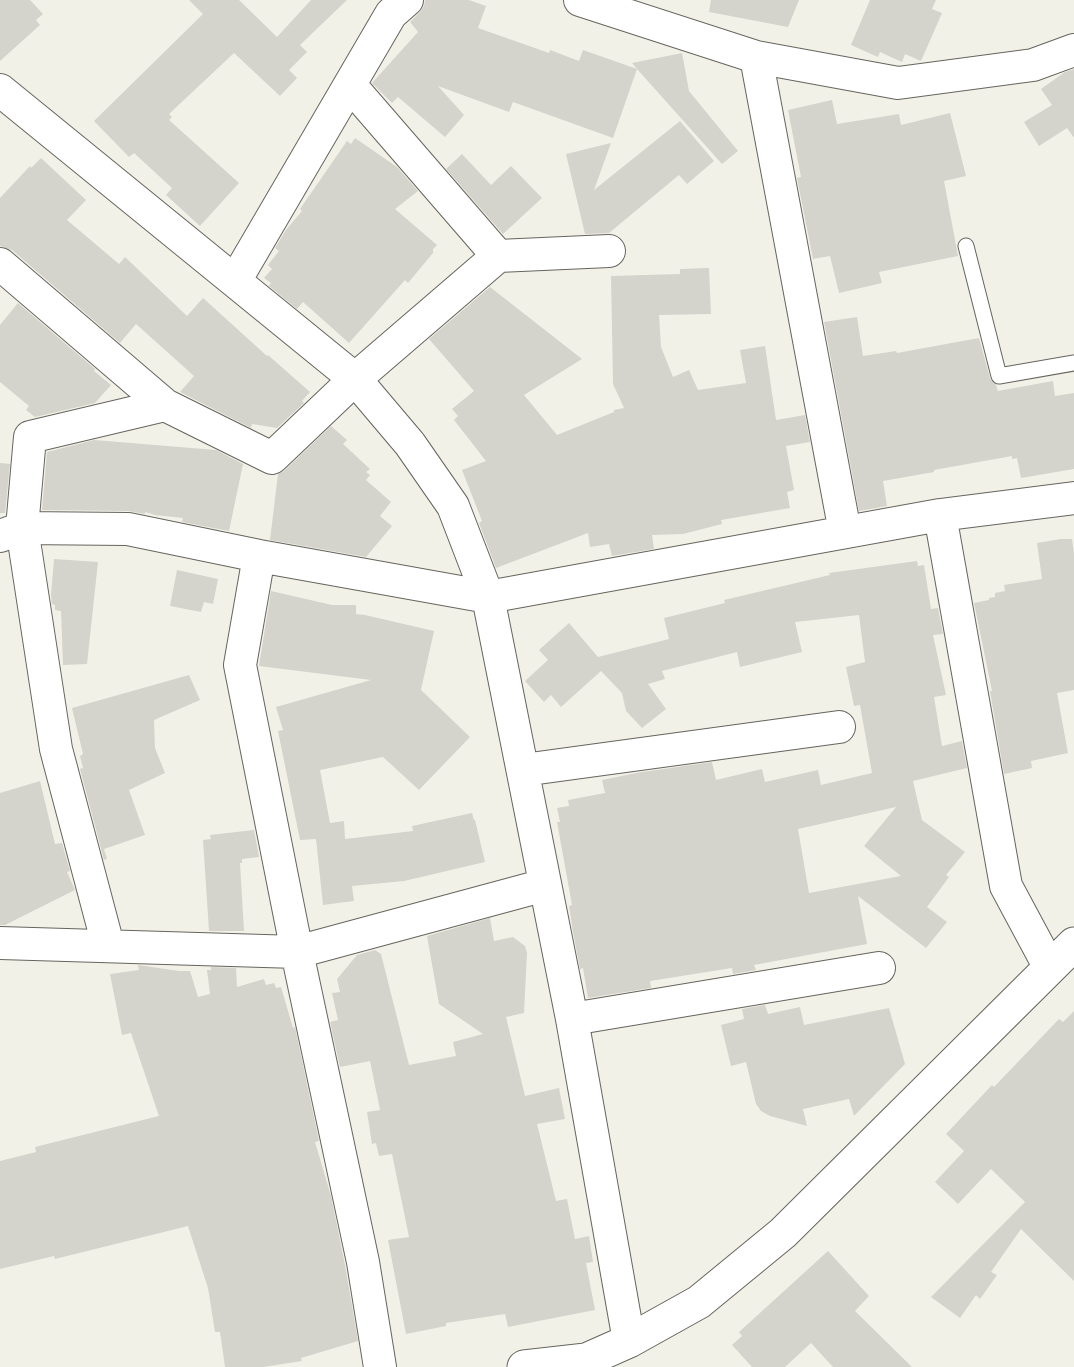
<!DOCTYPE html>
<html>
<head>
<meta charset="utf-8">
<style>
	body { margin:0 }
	canvas { display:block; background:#f1f1e8 }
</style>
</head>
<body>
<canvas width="1074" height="1367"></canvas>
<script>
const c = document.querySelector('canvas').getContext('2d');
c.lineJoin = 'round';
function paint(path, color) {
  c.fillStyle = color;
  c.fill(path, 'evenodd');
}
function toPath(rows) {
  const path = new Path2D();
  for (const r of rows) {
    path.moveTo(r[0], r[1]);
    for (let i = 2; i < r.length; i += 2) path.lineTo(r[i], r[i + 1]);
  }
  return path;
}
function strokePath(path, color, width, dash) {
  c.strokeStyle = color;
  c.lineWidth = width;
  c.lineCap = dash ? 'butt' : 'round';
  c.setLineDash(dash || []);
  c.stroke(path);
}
const building = toPath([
	[0,0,30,0,43,14,36,20,40,25,0,61],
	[189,0,239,0,277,37,311,0,347,0,300,45,307,52,289,70,297,78,280,96,234,53,169,114,172,117,169,120,239,183,200,226,166,195,172,188,134,153,129,157,94,121,203,14],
	[425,0,469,0,486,6,478,28,549,53,550,50,579,61,583,50,637,69,632,63,682,53,689,91,738,151,722,164,637,69,613,138,513,102,509,112,438,86,464,115,445,137,398,97,392,103,372,83,418,32,410,22,419,13,424,6],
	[711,0,799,0,788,27,709,12],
	[870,0,936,0,932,9,942,13,921,61,905,54,902,62,880,52,878,57,851,45],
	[1074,69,1074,138,1067,128,1039,146,1024,122,1052,105,1041,89,1065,72],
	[832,100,837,124,899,114,901,125,950,113,966,176,944,181,958,256,879,272,882,283,839,293,830,256,813,259,797,178,801,177,788,110],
	[680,121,714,161,687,184,679,175,609,233,585,234,566,154,611,143,594,190],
	[355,138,397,167,418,191,395,209,437,245,433,249,433,253,408,283,405,280,349,343,303,302,297,309,269,286,271,283,264,278,272,269,268,265,279,251,275,248,286,230,302,211,300,209,347,141,351,144],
	[462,154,491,185,511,166,542,198,503,234,446,169],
	[41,158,86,200,67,220,119,264,125,257,187,316,203,298,267,356,268,355,310,392,302,401,304,403,277,428,252,424,251,428,180,392,194,376,136,324,120,343,12,250,0,246,0,198,30,166,31,168],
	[709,268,711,314,659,315,661,347,673,377,689,370,698,390,746,383,740,350,765,346,776,420,805,415,810,442,786,446,794,490,787,492,790,508,721,520,722,524,683,534,652,535,654,549,612,556,609,544,590,547,588,533,496,568,479,523,482,521,462,470,486,461,454,420,458,416,452,409,474,391,429,339,490,287,582,359,524,395,557,435,614,412,614,410,624,408,613,384,611,276,680,274,680,269],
	[18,303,95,369,94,371,111,385,95,403,35,417,26,410,29,406,0,382,0,325],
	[857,317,863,356,896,351,897,353,979,338,990,378,996,385,998,391,1053,381,1055,396,1074,393,1074,469,1021,478,1017,458,1012,459,1012,456,934,470,934,472,883,481,887,506,859,511,824,322],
	[331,426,347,440,343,444,370,469,366,472,370,475,366,480,391,502,380,516,392,526,366,557,270,540,278,474,284,471],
	[94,440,216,450,243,464,229,531,182,522,183,518,155,515,145,512,145,514,128,511,42,510,47,452],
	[0,463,10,464,5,513,0,513],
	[1061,539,1072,539,1074,553,1074,690,1057,693,1068,753,1031,761,1032,768,1004,774,990,691,992,691,974,603,989,600,989,598,995,597,995,593,1005,591,1004,585,1042,579,1037,543],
	[54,559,98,562,87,664,63,665,61,611,55,610,55,605,52,604,51,595],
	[917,561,918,566,924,565,931,609,938,608,943,634,933,635,946,695,934,697,942,746,962,741,967,768,913,781,922,820,965,852,946,875,949,877,927,907,947,922,926,948,858,896,867,944,754,965,756,970,733,974,732,968,650,981,651,988,588,998,583,968,580,969,573,932,569,906,572,905,557,822,560,822,557,808,569,806,568,800,605,793,602,780,636,773,712,762,716,780,762,769,765,782,818,770,821,785,872,773,860,705,854,706,846,667,865,662,859,615,795,622,802,652,740,667,737,652,662,671,665,679,648,684,666,709,642,728,626,711,622,693,601,671,561,707,551,695,544,702,525,681,548,660,539,650,569,623,598,657,669,639,664,618,725,603,724,600,830,575,829,573],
	[896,807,864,846,901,876,809,893,798,829],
	[177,570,218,579,213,604,204,602,201,612,170,606],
	[271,591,332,605,356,605,356,614,365,615,434,631,421,690,470,737,419,790,383,757,320,770,330,823,344,821,345,839,413,831,412,826,472,813,474,820,475,820,485,862,404,881,352,886,354,901,323,905,316,839,300,840,278,731,283,730,276,707,371,680,259,666],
	[189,675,200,700,154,720,155,748,165,773,129,790,145,835,104,849,107,859,104,860,80,769,83,768,80,756,83,754,72,708],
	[40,781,55,844,62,843,70,871,67,872,75,890,5,925,0,925,0,793],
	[254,830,259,857,242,859,242,863,240,863,244,931,209,931,203,840,211,839,210,835],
	[490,918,494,941,513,937,525,946,527,953,524,1013,506,1017,525,1096,559,1088,565,1119,537,1124,556,1201,567,1199,575,1239,589,1236,593,1262,586,1263,595,1310,508,1327,505,1314,446,1323,446,1326,406,1334,388,1240,409,1237,392,1154,379,1156,376,1143,372,1144,367,1112,380,1110,370,1061,340,1067,330,1022,338,1020,332,993,340,992,337,979,357,955,375,950,381,954,409,1065,456,1056,453,1042,483,1034,439,1004,427,936],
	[138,965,179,971,190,971,198,997,210,994,207,970,211,970,211,967,236,968,237,987,264,979,266,985,274,983,276,988,281,987,293,1028,295,1027,319,1141,315,1142,331,1196,345,1265,358,1341,301,1358,302,1361,263,1367,225,1367,220,1332,215,1332,208,1288,188,1226,55,1259,54,1256,0,1269,0,1161,36,1152,35,1147,159,1116,131,1033,122,1035,110,974,139,970],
	[765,1005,768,1014,800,1007,804,1025,889,1008,905,1064,854,1116,849,1099,803,1109,807,1126,770,1116,761,1111,756,1104,746,1062,731,1066,721,1025,744,1019,742,1009],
	[1074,1011,1074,1281,1021,1229,991,1272,997,1275,980,1299,976,1295,960,1318,931,1297,1025,1202,991,1169,958,1204,935,1182,964,1151,946,1134,992,1085,994,1087,1059,1019,1063,1022],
	[828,1251,869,1296,855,1311,912,1367,833,1367,811,1343,785,1367,752,1367,732,1345,742,1336,739,1332]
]);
const service = toPath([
	[966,246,999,376,1074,363]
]);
const minor = toPath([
	[580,0,756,57,898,83,1033,65,1074,50],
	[756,57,845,532],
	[350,85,498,256],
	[0,90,355,379,410,444,453,506,488,597,572,1019,629,1341],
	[0,264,165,405,272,458,355,379,498,256,609,251],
	[235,281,391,14,407,0],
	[940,515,1006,886,1050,968],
	[0,536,22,528,128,529,259,556,488,597,940,515,1074,498],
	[259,556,240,665,297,952,363,1262,380,1367],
	[523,770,839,727],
	[0,943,297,952,545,885],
	[108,945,56,749,22,528,30,437,165,405],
	[572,1019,879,968]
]);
const tertiary = toPath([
	[524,1367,586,1360,629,1341,699,1302,783,1233,1074,944]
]);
paint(building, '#d4d4cc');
strokePath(service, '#66655e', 17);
strokePath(minor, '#66655e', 34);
strokePath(tertiary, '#66655e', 35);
strokePath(service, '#fff', 15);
strokePath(minor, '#fff', 32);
strokePath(tertiary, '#fff', 33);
</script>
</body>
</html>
